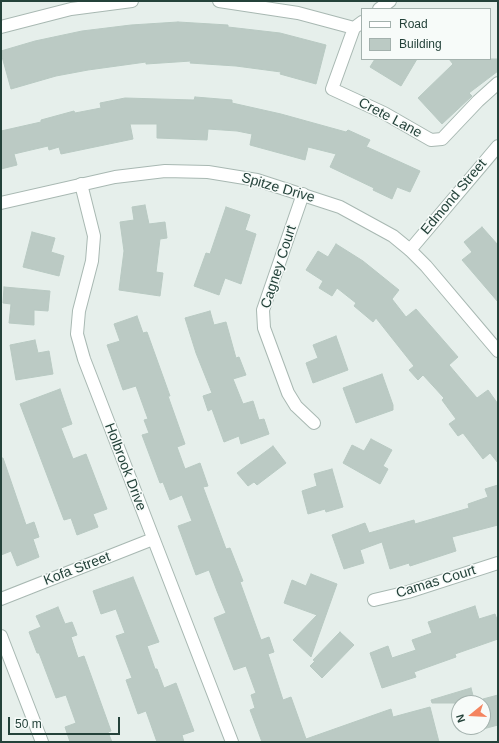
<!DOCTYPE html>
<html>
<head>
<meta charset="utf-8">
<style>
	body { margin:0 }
	#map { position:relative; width:499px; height:743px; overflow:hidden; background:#e6efeb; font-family:Arial,sans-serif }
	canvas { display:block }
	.frame { position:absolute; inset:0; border:2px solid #24423a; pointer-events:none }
	.legend { position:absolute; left:361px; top:8px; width:130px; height:52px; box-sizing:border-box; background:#f7fbf9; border:1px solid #a3b1ad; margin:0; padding:5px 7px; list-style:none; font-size:12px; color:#24423a }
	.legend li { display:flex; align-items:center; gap:8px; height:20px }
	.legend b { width:20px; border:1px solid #a3b1ad }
	.north { position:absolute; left:451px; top:695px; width:40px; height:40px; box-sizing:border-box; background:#f7fbf9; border:1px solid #a3b1ad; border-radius:50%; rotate:252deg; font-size:11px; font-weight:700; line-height:16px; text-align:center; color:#24423a }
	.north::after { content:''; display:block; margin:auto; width:14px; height:18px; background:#f4845f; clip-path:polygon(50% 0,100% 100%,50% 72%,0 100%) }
	.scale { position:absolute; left:8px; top:717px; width:112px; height:18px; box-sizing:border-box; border:2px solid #24423a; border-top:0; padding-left:5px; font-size:12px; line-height:14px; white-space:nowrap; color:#24423a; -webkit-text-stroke:3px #f7fbf9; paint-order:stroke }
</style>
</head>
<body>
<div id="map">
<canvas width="499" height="743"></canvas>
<div class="frame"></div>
<ul class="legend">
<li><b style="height:5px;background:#fff"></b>Road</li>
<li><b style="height:11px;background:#bbcac4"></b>Building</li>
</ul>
<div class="north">N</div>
<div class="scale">50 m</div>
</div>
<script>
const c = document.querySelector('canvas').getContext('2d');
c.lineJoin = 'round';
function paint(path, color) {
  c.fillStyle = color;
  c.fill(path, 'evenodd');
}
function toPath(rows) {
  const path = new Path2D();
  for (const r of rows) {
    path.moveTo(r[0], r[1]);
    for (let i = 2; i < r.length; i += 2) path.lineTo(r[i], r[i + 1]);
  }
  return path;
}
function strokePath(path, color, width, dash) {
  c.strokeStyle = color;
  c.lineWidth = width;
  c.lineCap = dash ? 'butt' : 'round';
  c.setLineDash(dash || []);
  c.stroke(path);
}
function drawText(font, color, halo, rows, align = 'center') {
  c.font = font + ' Arial,sans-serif';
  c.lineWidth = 3;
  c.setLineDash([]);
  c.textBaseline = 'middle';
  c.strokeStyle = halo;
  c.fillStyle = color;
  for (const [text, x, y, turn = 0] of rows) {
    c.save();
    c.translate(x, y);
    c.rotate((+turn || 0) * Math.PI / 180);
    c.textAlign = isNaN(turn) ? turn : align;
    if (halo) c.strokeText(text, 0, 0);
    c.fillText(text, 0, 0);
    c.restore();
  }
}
const building = toPath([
	[178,22,228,25,228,27,280,33,326,45,316,84,280,74,281,72,236,66,190,63,191,61,146,64,146,62,88,70,56,76,11,89,1,53,1,51,35,41,82,31,131,25,178,22],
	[375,59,417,59,401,86,370,67,375,59],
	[449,59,498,59,498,71,469,93,472,96,442,124,418,98,453,64,449,59],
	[195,97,232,100,232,103,281,114,346,132,348,130,370,140,365,149,367,147,420,171,410,192,397,187,392,199,373,190,374,188,330,167,336,154,308,147,305,160,250,145,252,134,237,131,208,129,207,140,157,138,157,124,130,124,133,139,61,154,59,147,49,150,48,146,14,154,17,165,1,169,1,131,41,122,41,120,74,111,75,113,101,108,100,103,125,98,194,100,195,97],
	[145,205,149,224,165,222,167,238,160,239,156,272,163,273,160,296,119,290,124,251,120,222,134,220,132,207,145,205],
	[226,207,250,215,245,230,256,234,241,284,225,278,219,295,194,286,206,253,210,254,226,207],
	[482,227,498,245,498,302,462,260,472,252,464,242,482,227],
	[32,232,55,238,51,252,64,256,59,276,23,267,32,232],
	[336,244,363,261,399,290,392,299,406,317,416,309,458,357,449,365,477,398,488,390,498,404,498,463,490,453,483,459,463,433,458,436,449,424,456,419,442,400,444,398,423,375,418,380,409,370,414,366,376,318,373,322,354,306,356,303,337,288,332,296,319,288,323,281,306,270,318,251,328,257,336,244],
	[4,287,50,291,48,311,34,310,34,325,9,323,11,304,3,303,4,287],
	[210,311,214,325,226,322,236,358,239,357,246,375,233,379,243,404,253,401,259,420,264,419,269,434,241,444,239,436,224,442,212,409,208,411,203,396,212,393,196,353,185,318,210,311],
	[137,316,143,333,147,332,170,396,168,396,185,444,177,447,185,469,200,463,208,486,203,487,226,549,230,548,243,581,240,582,261,640,269,637,274,652,268,654,283,700,291,697,306,739,391,709,393,717,430,707,439,742,262,742,250,710,255,708,251,695,256,693,246,666,234,670,214,618,226,613,217,591,209,570,196,575,178,526,192,521,182,495,170,500,163,482,160,483,142,435,149,433,144,420,148,419,136,386,123,390,107,345,120,341,114,324,137,316],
	[336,336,348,370,313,383,306,363,318,358,313,345,336,336],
	[35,340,38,353,49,351,53,374,16,380,10,345,35,340],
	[382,374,393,405,393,410,356,423,343,388,382,374],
	[60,389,72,424,61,428,73,459,86,454,107,509,93,514,98,527,77,535,71,518,64,520,20,404,60,389],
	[371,439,392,450,383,466,388,469,380,484,343,463,352,445,364,451,371,439],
	[273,446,286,463,257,485,254,482,248,486,237,473,273,446],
	[1,458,3,458,26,525,34,522,39,537,33,539,39,557,17,566,11,551,1,555,1,458],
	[332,469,343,507,326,512,325,509,308,514,302,491,317,486,314,474,332,469],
	[498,485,498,525,452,537,456,551,410,566,409,563,390,569,382,542,360,550,364,563,344,569,332,535,365,523,369,533,414,520,415,524,469,508,468,504,488,497,485,489,498,485],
	[311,574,337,584,311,657,293,640,317,615,284,603,292,580,306,586,311,574],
	[133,577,159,642,147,646,155,669,157,669,164,688,176,683,194,731,182,735,184,742,157,742,146,711,138,714,126,680,132,678,116,636,125,633,116,609,101,614,93,591,133,577],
	[475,606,479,619,495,614,498,622,498,639,455,654,456,657,414,672,416,677,382,688,370,653,388,646,392,658,416,650,412,640,432,633,428,622,475,606],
	[58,607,65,624,72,622,77,635,71,637,78,658,84,656,111,731,108,732,112,742,70,742,65,727,76,723,66,695,56,698,39,653,37,653,29,632,41,627,36,616,58,607],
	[340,632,354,645,322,678,310,666,315,661,313,660,340,632],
	[471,688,475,703,432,703,431,700,471,688],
	[498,695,498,725,483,729,483,699,498,695]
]);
const minor = toPath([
	[219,1,298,13,354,28],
	[379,9,390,1],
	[362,22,354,28,332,89,384,113,431,140,442,139,478,101,498,83],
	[1,27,71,9,132,1],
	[81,184,94,236,92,261,79,311,77,334,84,359,232,742],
	[303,194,263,310,264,328,288,393,296,406,314,423],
	[410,250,498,146],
	[1,599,153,539],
	[374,600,408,592,498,563],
	[1,636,42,742]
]);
const tertiary = toPath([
	[1,203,115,177,165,171,208,172,257,180,340,207,393,236,410,250,426,266,498,351]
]);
const streetNames = [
	["Crete Lane",390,118,28],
	["Spitze Drive",278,188,16],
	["Edmond Street",454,197,-50],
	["Cagney Court",279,267,-72],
	["Holbrook Drive",125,467,69],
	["Kofa Street",77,569,-21],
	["Camas Court",436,582,-17]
];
paint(building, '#bbcac4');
strokePath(building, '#b8c9c2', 1);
strokePath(minor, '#a8b8b2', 14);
strokePath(tertiary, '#a8b8b2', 14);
strokePath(minor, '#fff', 12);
strokePath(tertiary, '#fff', 12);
drawText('14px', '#24423a', '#f7fbf9', streetNames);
</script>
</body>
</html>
